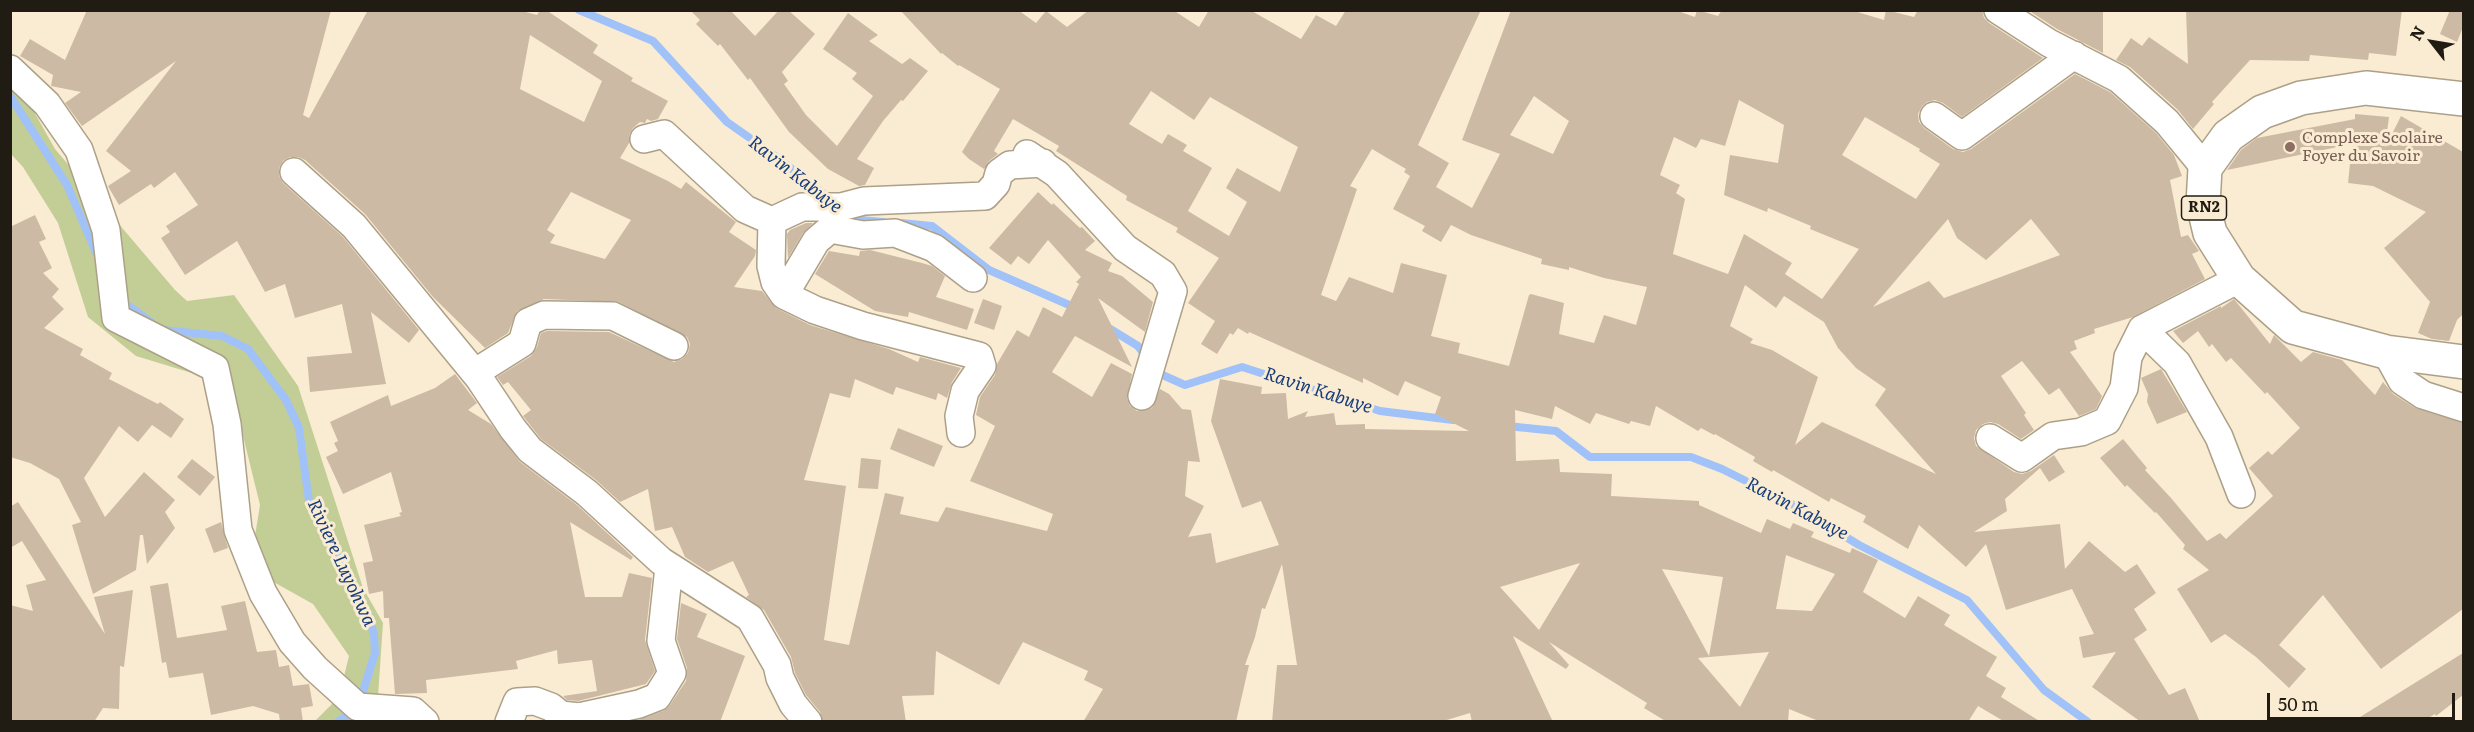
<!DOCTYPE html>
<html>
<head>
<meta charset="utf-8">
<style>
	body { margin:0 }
	#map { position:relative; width:2474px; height:732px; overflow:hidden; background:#faecd2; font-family:Literata,serif }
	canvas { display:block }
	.frame { position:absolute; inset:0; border:12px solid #211c13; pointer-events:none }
	.north { position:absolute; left:2402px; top:12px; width:60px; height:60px; -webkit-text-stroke:4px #faecd2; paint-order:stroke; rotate:301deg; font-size:16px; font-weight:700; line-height:24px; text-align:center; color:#211c13 }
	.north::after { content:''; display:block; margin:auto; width:21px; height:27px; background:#211c13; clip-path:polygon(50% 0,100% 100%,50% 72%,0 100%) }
	.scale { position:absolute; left:2267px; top:693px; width:188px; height:27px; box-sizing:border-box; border:3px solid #211c13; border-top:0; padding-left:8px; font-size:18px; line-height:21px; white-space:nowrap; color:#211c13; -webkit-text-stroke:4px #faecd2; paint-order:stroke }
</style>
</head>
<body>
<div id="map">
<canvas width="2474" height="732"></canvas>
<div class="frame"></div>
<div class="north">N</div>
<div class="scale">50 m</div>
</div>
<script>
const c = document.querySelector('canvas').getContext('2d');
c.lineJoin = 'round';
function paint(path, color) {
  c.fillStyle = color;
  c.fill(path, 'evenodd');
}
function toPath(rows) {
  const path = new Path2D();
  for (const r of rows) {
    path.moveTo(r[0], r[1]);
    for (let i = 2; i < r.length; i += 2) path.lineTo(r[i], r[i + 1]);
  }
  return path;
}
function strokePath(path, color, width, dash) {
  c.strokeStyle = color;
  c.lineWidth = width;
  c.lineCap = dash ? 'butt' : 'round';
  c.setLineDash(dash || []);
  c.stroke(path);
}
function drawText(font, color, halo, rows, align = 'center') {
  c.font = font + ' Literata,serif';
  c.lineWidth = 6;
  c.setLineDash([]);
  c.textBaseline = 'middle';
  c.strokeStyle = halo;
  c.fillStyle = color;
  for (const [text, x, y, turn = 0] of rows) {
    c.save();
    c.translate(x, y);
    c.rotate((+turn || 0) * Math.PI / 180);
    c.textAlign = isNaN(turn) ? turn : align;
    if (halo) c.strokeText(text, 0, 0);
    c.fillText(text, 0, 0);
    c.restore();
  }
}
const green = toPath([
	[10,69,55,149,175,290,187,301,234,295,298,386,363,588,383,623,378,696,359,721,315,721,339,697,349,656,313,604,270,580,252,554,260,505,233,395,195,374,136,356,88,317,58,223,23,167,11,154]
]);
const stream = toPath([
	[579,10,653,41,727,122,774,155,831,200],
	[10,96,67,185,98,257],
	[844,212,851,219,883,222],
	[901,223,932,226,989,270,1076,308],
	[122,301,151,322],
	[1107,327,1138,346,1147,358],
	[163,330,222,336,248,349,286,400,299,428,309,501,369,616,374,635,375,653,360,701],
	[1156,370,1158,373,1185,385,1242,367,1380,411,1453,420],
	[1507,426,1556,431,1590,457,1691,457,1722,469,1790,503,1859,545,1967,600,2044,690,2088,722],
	[338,722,354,710]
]);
const building = toPath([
	[87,10,331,10,303,115,309,118,368,10,518,10,537,15,540,10,546,10,598,45,593,53,633,78,631,81,668,101,658,119,651,121,647,119,645,123,640,122,633,128,629,135,629,143,620,158,668,181,681,189,686,182,736,222,729,232,756,250,755,256,734,287,762,291,776,308,810,325,889,349,918,362,920,357,961,368,952,382,947,398,938,393,936,400,896,387,893,395,855,379,850,398,830,393,804,480,846,486,824,640,849,645,885,493,904,497,900,514,938,522,946,507,1047,531,1053,514,970,481,995,426,976,415,980,397,995,375,997,364,1017,330,1029,337,1043,307,1062,317,1079,284,1076,282,1081,277,1048,240,1029,264,1018,256,1011,265,989,248,1038,192,1052,205,1053,203,1080,228,1082,227,1095,241,1085,250,1112,263,1108,271,1122,276,1153,302,1145,332,1098,298,1132,367,1075,336,1052,372,1092,397,1111,363,1132,374,1127,399,1130,406,1137,411,1145,411,1152,408,1160,389,1169,394,1182,409,1191,410,1200,462,1188,461,1185,496,1204,506,1188,537,1211,533,1216,563,1279,545,1261,501,1242,508,1211,421,1220,379,1262,387,1261,394,1286,393,1288,419,1308,411,1305,417,1334,413,1336,425,1365,424,1365,429,1469,431,1435,414,1441,397,1405,381,1398,396,1363,378,1363,383,1249,332,1248,334,1238,328,1233,335,1230,333,1217,354,1201,344,1215,321,1188,303,1219,258,1176,232,1178,228,1126,200,1127,196,1056,151,1059,146,1013,119,994,151,998,154,989,161,984,169,969,159,962,152,1000,89,959,65,958,66,942,53,941,54,900,10,1018,10,1036,23,1046,11,1067,27,1089,10,1173,10,1199,27,1209,10,1250,10,1301,39,1316,15,1336,26,1346,10,1481,10,1418,145,1449,163,1436,187,1472,208,1500,154,1462,140,1511,10,1675,10,1695,17,1697,10,1718,16,1722,10,1851,10,1884,20,1886,10,1914,17,1918,10,1982,10,1984,18,1989,23,2043,58,1962,117,1943,103,1935,100,1927,102,1922,106,1918,114,1919,122,1924,128,1953,149,1963,152,1971,149,2075,74,2110,92,2156,133,2174,155,2182,176,2170,180,2181,237,2188,235,2199,251,2192,254,2205,279,2133,317,2094,329,2095,333,2074,341,2077,349,2070,352,2102,396,2096,409,2079,416,2059,388,2049,395,2022,361,2001,376,2026,413,2024,415,2034,430,2021,439,1998,424,1990,422,1983,424,1976,430,1974,438,1976,446,2014,472,2022,474,2031,471,2054,455,2065,472,2049,482,2040,468,2005,499,2007,511,1974,532,2060,524,2065,569,2089,541,2125,572,2137,564,2156,593,2134,609,2147,630,2134,639,2169,695,2185,688,2200,722,2141,722,2092,687,2116,652,2083,658,2079,637,2094,634,2072,589,2006,610,1986,544,1966,567,1919,525,1908,549,1863,522,1866,516,1831,498,1829,502,1773,470,1772,472,1753,461,1755,457,1715,434,1714,435,1701,428,1698,431,1656,406,1650,426,1631,421,1629,424,1596,413,1590,424,1555,406,1552,419,1515,410,1516,461,1559,459,1560,472,1612,474,1611,496,1699,501,1699,505,1761,533,1767,519,1790,529,1793,523,1814,532,1811,537,1850,553,1852,548,1878,560,1863,592,1905,618,1918,596,1950,615,1944,625,1997,657,1986,676,2006,688,2001,697,2041,722,2005,722,1978,706,1968,722,1821,722,1789,709,1788,722,1667,722,1644,708,1647,703,1549,642,1569,665,1566,669,1513,636,1553,722,1472,722,1470,713,1440,722,1272,722,1277,665,1297,665,1282,564,1265,609,1262,608,1255,637,1245,665,1249,665,1236,722,1083,722,1103,689,1084,680,1088,671,1023,642,999,685,936,651,934,695,902,696,906,722,823,722,820,712,806,695,795,673,791,657,764,610,746,597,749,595,733,561,708,572,685,557,672,527,655,531,648,489,620,502,596,480,541,439,523,416,531,410,508,382,503,385,497,377,531,356,537,347,541,333,547,331,609,332,674,362,682,359,688,353,690,344,687,337,619,302,544,299,517,311,508,333,485,348,433,297,365,214,305,160,298,157,290,157,283,161,279,168,279,176,283,183,343,237,419,330,409,343,371,312,386,384,310,392,307,357,352,353,342,304,295,318,285,284,265,292,237,241,185,275,161,238,170,232,166,226,198,205,175,172,154,188,151,184,119,205,109,188,108,186,131,171,106,151,176,61,82,126,65,103,81,92,51,86,53,75,20,56,30,39,65,60],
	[530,35,602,81,584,122,520,89],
	[1151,91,1194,120,1210,97,1298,147,1280,192,1237,168,1226,188,1247,202,1229,236,1188,211,1212,168,1183,151,1187,145,1168,134,1162,144,1129,124],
	[1534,96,1569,121,1553,154,1510,135],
	[1739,100,1784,125,1778,163,1730,155,1724,195,1767,212,1768,208,1811,226,1810,229,1859,249,1822,299,1785,274,1792,263,1744,234,1728,274,1673,254,1685,199,1676,193,1680,185,1660,175,1674,137,1696,148,1701,139,1725,146],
	[1865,117,1920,149,1919,151,1940,164,1916,199,1842,155],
	[1372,149,1406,169,1404,172,1410,176,1393,209,1425,226,1422,231,1441,242,1451,225,1471,235,1542,259,1541,264,1569,270,1569,267,1604,278,1647,287,1636,325,1604,315,1594,343,1559,334,1564,303,1531,294,1529,295,1509,366,1458,353,1460,343,1431,336,1447,275,1401,263,1393,293,1349,277,1336,301,1321,295,1357,189,1350,186],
	[571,192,631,220,605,259,550,243,555,235,547,230],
	[1948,219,1957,238,1986,260,2031,219,2060,255,1944,298,1929,281,1873,307],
	[1745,285,1776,308,1784,296,1824,322,1838,348,1856,368,1886,389,1875,405,1936,474,1822,422,1795,445,1818,377,1772,350,1750,343,1753,339,1730,326],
	[1786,555,1835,574,1812,611,1776,609],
	[1580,563,1539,630,1500,587],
	[1662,569,1723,577,1709,656],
	[1769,652,1740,707,1698,658,1709,657],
	[690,10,730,10,755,36,779,10,788,10,815,34,782,72,788,81,784,84,806,115,837,146,873,96,852,79,857,73,823,49,848,13,878,35,869,41,902,64,910,58,928,71,903,101,901,100,883,121,857,159,874,168,865,185,859,186,828,169,789,132,750,78,748,80,720,44,718,46,696,24,700,20],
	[2028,10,2103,10,2103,53,2057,29],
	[2186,10,2402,10,2396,56,2369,53,2368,60,2310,55,2309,61,2250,60,2212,102,2214,104,2193,129,2178,110,2130,67,2116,60,2131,38,2142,46,2149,37,2188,64],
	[2450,10,2463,10,2463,27,2457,42,2440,34],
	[2355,114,2389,117,2385,148,2401,116,2463,152,2463,314,2457,320,2449,341,2432,339,2418,333,2430,302,2384,248,2426,212,2373,186,2348,183,2352,144,2227,170,2241,150,2257,138,2355,119],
	[35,215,46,239,39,242,52,268,43,273,59,289,52,297,64,309,44,328,83,349,80,355,112,373,109,379,158,404,160,402,184,419,171,438,152,425,138,442,119,426,84,478,105,517,144,472,175,500,165,512,175,528,147,564,143,535,140,535,136,570,93,594,72,525,81,522,59,479,30,463,10,457,10,227],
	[806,223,813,223,803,233,788,258,787,234,790,230],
	[870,250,922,263,932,266,945,276,936,297,974,309,967,330,909,312,908,317,875,311,815,274,829,251,859,256,860,251],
	[983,299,1002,306,994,330,974,323],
	[2234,299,2270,344,2274,335,2301,362,2313,352,2342,360,2375,395,2383,382,2393,394,2415,408,2463,423,2463,609,2381,669,2323,595,2279,645,2306,669,2289,688,2256,657,2225,634,2211,643,2177,589,2209,570,2183,549,2185,545,2156,512,2155,513,2127,485,2125,487,2100,458,2123,439,2147,468,2145,470,2171,498,2207,541,2220,533,2226,539,2273,496,2249,468,2268,451,2272,455,2300,428,2267,392,2265,394,2231,358,2226,362,2212,344,2209,347,2198,331,2183,343,2173,331,2221,306,2221,308],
	[2161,369,2187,412,2157,424,2147,402,2148,394,2141,378],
	[455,374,477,403,468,410,491,424,520,462,577,505,633,557,631,560,570,522,585,597,622,597,629,573,652,578,645,640,655,671,646,684,578,701,567,700,563,696,597,691,592,660,558,664,557,650,516,661,518,669,426,680,427,693,395,694,389,618,384,618,383,591,369,594,363,563,373,561,364,525,401,516,399,513,402,512,391,472,343,494,326,457,338,451,334,443,338,441,330,422,388,395,391,406,435,388],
	[898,428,943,446,934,467,890,449],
	[861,458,881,460,878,489,858,488],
	[192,459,215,477,200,496,177,477],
	[18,502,105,634,94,597,133,590,124,667,120,666,119,709,103,708,94,722,10,722,10,605,33,611,26,585,46,580,22,541,10,548,10,507],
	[221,522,228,548,214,553,205,529],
	[168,583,177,638,227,630,221,606,245,601,257,652,276,650,279,667,289,665,293,686,309,684,313,706,301,708,303,722,280,722,279,714,253,706,211,715,203,673,169,678,166,662,162,663,150,586],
	[681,603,707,614,697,637,745,656,720,722,633,722,663,711,670,705,686,681,687,668,677,639],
	[2463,653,2463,695,2436,716,2435,714,2422,722,2352,722]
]);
const minor = toPath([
	[1998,10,2049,43,2119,79,2167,122,2205,168],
	[10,69,47,104,79,150,106,230,116,318,215,368,227,424,238,530,263,593,292,642,315,668,358,707,413,711,425,722],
	[1934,116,1962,136,2074,55],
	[644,139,664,134,745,209,772,221,802,207,841,207,864,201,985,196,996,184,999,173,1010,165,1043,163],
	[1027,154,1057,174,1125,248,1163,274,1173,291,1142,396],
	[294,172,354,226,479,378,513,429,530,450,587,493,661,561,750,618,777,665,780,678,793,704,808,722],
	[772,221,771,266,775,282,784,295,815,310,863,326,979,356,982,366,965,391,959,416,961,433],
	[784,295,816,241,830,229,863,235,895,233,934,248,973,278],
	[2142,329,2177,363,2219,437,2241,494],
	[2386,352,2402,381,2423,395,2464,408],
	[479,378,484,367,522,343,528,322,544,315,613,316,674,346],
	[1990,438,2022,458,2053,436,2081,432,2107,421,2124,388,2128,357,2142,329,2239,279],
	[509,722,517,702,535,701,551,707,561,715,579,717,639,704,657,697,672,673,661,641,669,567]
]);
const highway = toPath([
	[2464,99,2366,88,2301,98,2262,112,2228,136,2205,168,2203,204,2210,233,2239,279,2293,327,2386,352,2464,362]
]);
const markers = [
	[2290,147,6,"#8d6e63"]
];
const shields = [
	[2204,208,45]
];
const shieldNames = [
	["RN2",2204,208]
];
const educationNames = [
	["Complexe Scolaire",2302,138],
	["Foyer du Savoir",2302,156]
];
const waterNames = [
	["Ravin Kabuye",795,175,38],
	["Ravin Kabuye",1318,391,18],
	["Ravin Kabuye",1797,509,28],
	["Riviere Luyohwa",341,563,65]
];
paint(green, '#c2ce95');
strokePath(stream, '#a1c2f8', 8);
paint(building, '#cdbaa4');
strokePath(minor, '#ada088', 30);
strokePath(highway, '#ada088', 36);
strokePath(minor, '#fff', 27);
strokePath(highway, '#fff', 33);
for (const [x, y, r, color] of markers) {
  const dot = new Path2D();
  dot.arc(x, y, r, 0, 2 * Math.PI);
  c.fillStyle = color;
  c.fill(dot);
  strokePath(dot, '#faecd2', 2);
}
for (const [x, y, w] of shields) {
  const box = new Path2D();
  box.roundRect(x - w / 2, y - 12, w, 24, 4.5);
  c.fillStyle = '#faecd2';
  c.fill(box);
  strokePath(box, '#211c13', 1.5);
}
drawText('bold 15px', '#211c13', null, shieldNames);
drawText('16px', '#785e54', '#faecd2', educationNames, 'left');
drawText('italic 18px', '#173c7a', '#faecd2', waterNames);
</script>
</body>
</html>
